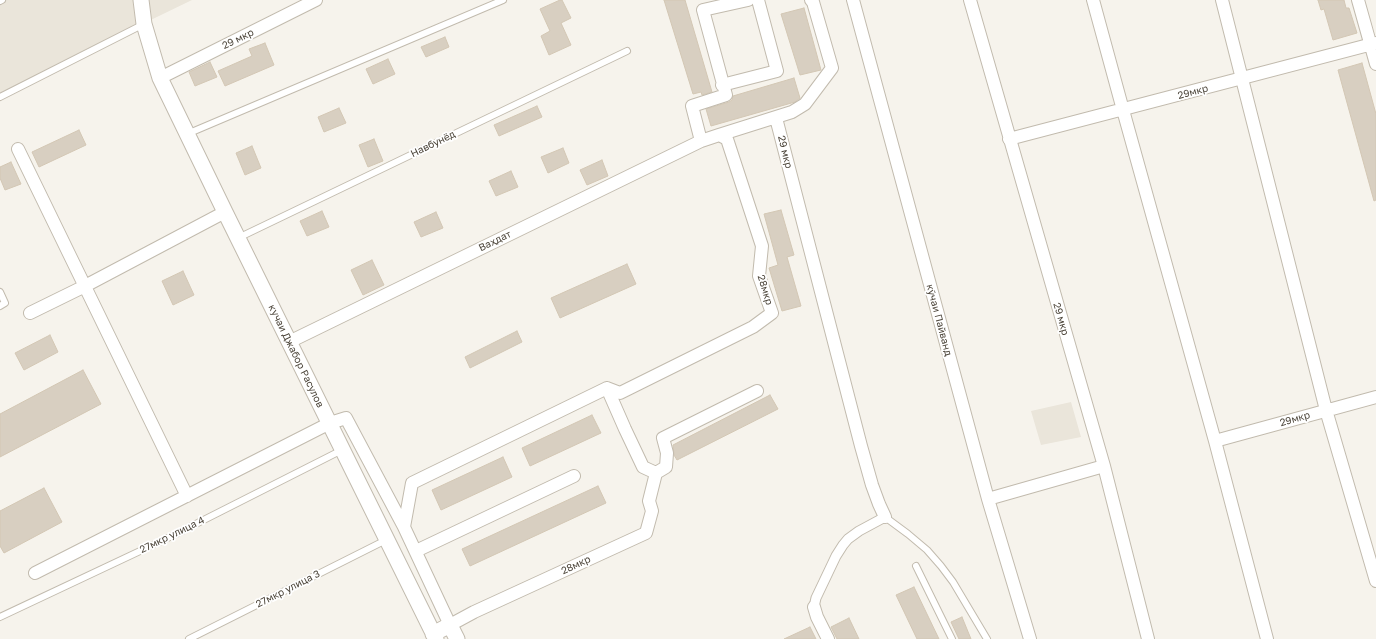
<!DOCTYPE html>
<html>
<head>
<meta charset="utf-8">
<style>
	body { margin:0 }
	canvas { display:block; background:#f6f3ec }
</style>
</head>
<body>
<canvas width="1376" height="639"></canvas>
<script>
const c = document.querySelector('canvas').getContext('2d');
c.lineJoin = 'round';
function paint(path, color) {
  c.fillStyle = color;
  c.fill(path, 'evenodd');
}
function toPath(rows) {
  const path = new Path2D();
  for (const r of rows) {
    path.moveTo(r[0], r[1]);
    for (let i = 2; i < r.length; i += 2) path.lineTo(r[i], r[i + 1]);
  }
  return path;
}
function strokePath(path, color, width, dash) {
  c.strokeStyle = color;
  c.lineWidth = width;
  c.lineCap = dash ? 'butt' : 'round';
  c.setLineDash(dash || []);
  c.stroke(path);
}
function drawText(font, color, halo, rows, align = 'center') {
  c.font = font + ' "Golos Text",sans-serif';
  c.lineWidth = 3.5;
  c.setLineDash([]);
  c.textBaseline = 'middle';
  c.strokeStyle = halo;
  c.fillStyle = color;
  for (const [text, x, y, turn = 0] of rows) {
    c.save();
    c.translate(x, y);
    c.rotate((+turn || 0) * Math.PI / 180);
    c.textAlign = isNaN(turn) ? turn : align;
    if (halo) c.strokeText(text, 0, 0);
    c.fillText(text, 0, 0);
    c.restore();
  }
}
const residential = toPath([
	[0,0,192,0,0,93],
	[1071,402,1081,437,1041,445,1031,411]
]);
const building = toPath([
	[560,0,562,0,571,18,561,23,571,45,549,55,541,36,550,31,540,9,560,0],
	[664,0,685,0,712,92,702,95,701,92,693,94,664,0],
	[1318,0,1344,0,1346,8,1349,8,1357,33,1333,40,1324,9,1321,10,1318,0],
	[804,8,821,70,800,75,781,14,804,8],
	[445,37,449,47,426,57,421,47,445,37],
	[265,43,274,65,225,86,218,71,252,56,249,49,265,43],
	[388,59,395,74,373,84,366,69,388,59],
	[210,62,217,77,195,86,189,72,210,62],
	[1362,63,1376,114,1376,200,1374,201,1338,70,1362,63],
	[794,78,800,98,795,102,711,126,706,109,729,102,732,100,733,96,794,78],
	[537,106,542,117,499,136,494,125,537,106],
	[339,108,346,123,324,132,318,117,339,108],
	[79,130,86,145,39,167,32,152,79,130],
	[374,139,383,161,368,167,359,145,374,139],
	[252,146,261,168,245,175,236,153,252,146],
	[563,148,569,163,548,173,541,157,563,148],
	[602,160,608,176,587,185,580,170,602,160],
	[11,162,21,184,5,190,0,178,0,167,11,162],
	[511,171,518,187,496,196,489,181,511,171],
	[781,210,794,255,787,257,801,306,782,311,769,268,778,265,764,214,781,210],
	[322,211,329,227,307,236,300,221,322,211],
	[436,212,443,228,421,237,414,222,436,212],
	[372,260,384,285,363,295,351,270,372,260],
	[627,264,636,284,560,318,551,298,627,264],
	[183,271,194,295,173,305,162,281,183,271],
	[517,331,522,342,470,368,465,357,517,331],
	[50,335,58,352,24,370,15,353,50,335],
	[83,370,101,404,0,457,0,414,83,370],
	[770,395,778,409,677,460,674,455,673,445,770,395],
	[592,415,601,433,530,466,522,448,592,415],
	[503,457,512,477,441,510,432,490,503,457],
	[598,486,606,503,470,566,462,549,598,486],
	[44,488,62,522,4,553,0,546,0,511,44,488],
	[914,587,939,639,917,639,896,595,914,587],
	[962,617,971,639,959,639,951,622,962,617],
	[849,618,859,639,837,639,831,627,849,618],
	[810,627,816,639,784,639,810,627]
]);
const service = toPath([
	[0,1,2,0],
	[0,97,144,24],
	[187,134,503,0],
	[238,238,627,51],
	[0,292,5,303,0,306],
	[885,517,908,534,927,550,941,566,953,582,987,639],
	[916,566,952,639],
	[0,617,174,535,342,450],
	[189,639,386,540]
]);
const pedestrian = toPath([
	[814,607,816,598,836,556,843,545,848,539,859,531,885,517]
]);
const minor = toPath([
	[853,0,988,499,1030,639],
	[970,0,1104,466,1148,639],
	[1093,0,1123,110,1215,441,1267,639],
	[1222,0,1326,410,1376,581],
	[1358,0,1376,64],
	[160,78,316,0],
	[722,85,777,71,758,0],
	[776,118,861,446,872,485,879,504,885,517],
	[719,135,792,112,805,104,832,68,813,2,811,0],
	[1009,139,1376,43],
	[701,141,692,106,726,95,703,10,748,0],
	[18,149,187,496],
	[30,313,85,286,225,212],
	[289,342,701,141,719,135,727,139,762,246,759,276,772,313,753,327,620,393,607,388],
	[1215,441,1376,397],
	[656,473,649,501,652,511,646,533,474,612,450,625,404,527,412,483,607,388,625,429,643,467,656,473,666,467,667,453,663,438,757,391],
	[988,499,1104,466],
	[416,551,574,476],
	[35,573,330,423,346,418,404,527],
	[814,607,817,617,828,639]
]);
const tertiary = toPath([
	[141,0,144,24,160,78,225,212,436,639],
	[433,634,450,625,457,639]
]);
const streetNames = [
	["29 мкр",238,39,-26],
	["29мкр",1193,92,-15],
	["Навбунёд",433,144,-26],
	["29 мкр",785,152,76],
	["Ваҳдат",495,241,-26],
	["28мкр",765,290,73],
	["29 мкр",1061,319,74],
	["кӯчаи Пайванд",939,320,75],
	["кучаи Джабор Расулов",296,356,64],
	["29мкр",1295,419,-16],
	["27мкр улица 4",172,535,-26],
	["28мкр",576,565,-25],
	["27мкр улица 3",288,589,-27]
];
paint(residential, '#eae5da');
paint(building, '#d8cfc1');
strokePath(building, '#d3c7b4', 1);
strokePath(service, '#c2bbae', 8);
strokePath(pedestrian, '#c2bbae', 11);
strokePath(minor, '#c2bbae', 14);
strokePath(tertiary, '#c2bbae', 17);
strokePath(service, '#fff', 6);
strokePath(pedestrian, '#fff', 9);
strokePath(minor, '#fff', 12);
strokePath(tertiary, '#fff', 15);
drawText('10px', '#4b4439', '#fff', streetNames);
</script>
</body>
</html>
